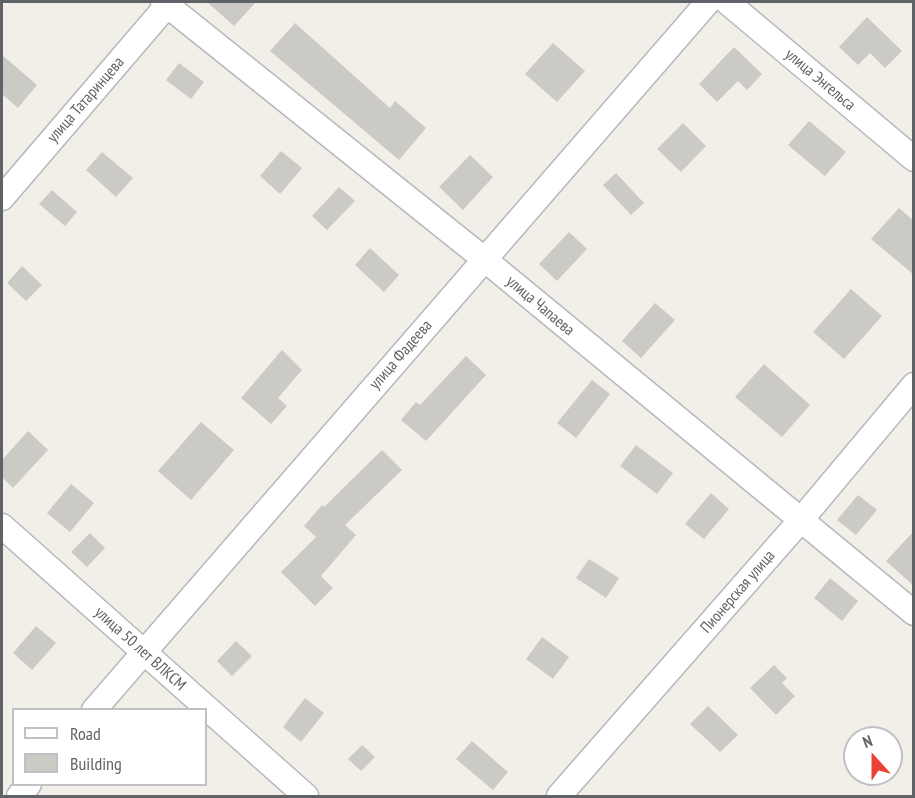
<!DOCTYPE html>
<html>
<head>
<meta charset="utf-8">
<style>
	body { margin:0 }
	#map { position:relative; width:915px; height:798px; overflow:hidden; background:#f1efe8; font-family:"PT Sans Narrow",sans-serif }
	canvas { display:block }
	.frame { position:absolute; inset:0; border:3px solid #5f6368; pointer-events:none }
	.legend { position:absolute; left:12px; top:708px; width:195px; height:78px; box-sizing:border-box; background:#fff; border:2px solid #bfc1c3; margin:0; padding:8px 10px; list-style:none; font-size:18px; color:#5f6368 }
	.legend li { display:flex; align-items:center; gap:12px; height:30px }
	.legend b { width:30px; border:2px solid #bfc1c3 }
	.north { position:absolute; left:843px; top:726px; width:60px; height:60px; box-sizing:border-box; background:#fff; border:2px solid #bfc1c3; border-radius:50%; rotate:339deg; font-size:16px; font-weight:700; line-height:24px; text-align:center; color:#5f6368 }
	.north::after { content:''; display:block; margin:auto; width:21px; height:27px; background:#ea4335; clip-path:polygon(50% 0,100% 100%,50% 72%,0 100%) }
</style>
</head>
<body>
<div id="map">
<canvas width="915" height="798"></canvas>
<div class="frame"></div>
<ul class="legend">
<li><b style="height:8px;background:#fff"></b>Road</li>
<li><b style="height:16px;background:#cccac5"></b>Building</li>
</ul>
<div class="north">N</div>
</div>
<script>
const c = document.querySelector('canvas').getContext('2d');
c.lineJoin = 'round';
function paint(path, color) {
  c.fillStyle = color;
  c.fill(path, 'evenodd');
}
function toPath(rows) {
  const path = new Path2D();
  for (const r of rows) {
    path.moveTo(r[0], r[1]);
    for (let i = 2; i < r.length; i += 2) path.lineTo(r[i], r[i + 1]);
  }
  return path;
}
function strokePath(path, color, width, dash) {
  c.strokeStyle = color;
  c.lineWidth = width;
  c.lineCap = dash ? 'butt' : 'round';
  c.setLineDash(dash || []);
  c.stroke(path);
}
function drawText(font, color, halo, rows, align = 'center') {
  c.font = font + ' "PT Sans Narrow",sans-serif';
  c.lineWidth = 5;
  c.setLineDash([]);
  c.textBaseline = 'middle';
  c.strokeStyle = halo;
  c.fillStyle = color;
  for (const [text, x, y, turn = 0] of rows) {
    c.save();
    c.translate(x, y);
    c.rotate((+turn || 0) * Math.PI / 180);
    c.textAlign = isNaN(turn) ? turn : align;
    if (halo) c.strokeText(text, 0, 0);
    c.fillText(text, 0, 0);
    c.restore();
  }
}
const building = toPath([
	[207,2,256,2,234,26],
	[867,17,902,51,885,68,870,53,858,65,839,47],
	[295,23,390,108,395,101,426,128,399,160,270,51],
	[553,43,585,71,557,102,525,74],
	[734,47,762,74,747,90,738,81,717,102,699,84],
	[2,55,37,85,18,108,2,94],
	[179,63,204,82,191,99,166,80],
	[809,121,846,152,825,176,788,145],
	[683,123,706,146,681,172,657,149],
	[281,151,302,168,280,194,260,176],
	[102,152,133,178,116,197,86,170],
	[470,155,493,177,463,210,439,187],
	[616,173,644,203,631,215,603,185],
	[339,187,355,201,327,230,312,216],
	[52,190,77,212,65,226,39,204],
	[899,208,914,221,914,275,871,239],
	[569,232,587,249,557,281,539,264],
	[370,248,399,275,384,292,355,265],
	[22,266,42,285,26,301,7,283],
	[851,289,882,316,844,359,813,332],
	[655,303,675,320,641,358,622,341],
	[282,350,302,370,278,398,287,406,271,424,241,398],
	[466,356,486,375,426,441,401,420,416,402,420,405],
	[764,364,810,405,782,437,735,397],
	[592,380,610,394,576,438,557,423],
	[201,422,234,450,191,500,158,471],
	[28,431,48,450,13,488,2,477,2,460],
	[636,445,673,473,657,494,620,466],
	[382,450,402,470,345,525,356,535,321,576,333,588,315,606,281,572,316,537,304,526,322,505,324,507],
	[71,484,94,503,70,532,47,513],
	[711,493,729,509,704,539,685,524],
	[858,495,877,510,856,535,837,520],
	[914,531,914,586,886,561],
	[90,533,105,548,87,567,71,552],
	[589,559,619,578,606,598,576,578],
	[830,578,858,601,842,621,814,598],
	[36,626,56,643,32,670,13,653],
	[542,637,569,657,553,679,526,659],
	[236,641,252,656,232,676,217,661],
	[774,665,787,678,782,683,795,696,776,715,750,688],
	[305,698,324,713,301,742,283,727],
	[708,706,738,735,720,752,690,724],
	[472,741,508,772,493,790,456,759],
	[362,745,375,757,361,771,348,759]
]);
const minor = toPath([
	[163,2,484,259,914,613],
	[727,2,914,159],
	[2,198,170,2],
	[2,526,306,796],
	[94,710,708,2],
	[19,796,29,784],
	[559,796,800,521,914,385]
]);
const streetNames = [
	["улица Энгельса",820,80,40],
	["улица Татаринцева",86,100,-49],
	["улица Чапаева",540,306,40],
	["улица Фадеева",401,355,-49],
	["Пионерская улица",738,592,-49],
	["улица 50 лет ВЛКСМ",140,649,42]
];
paint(building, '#cccac5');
strokePath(minor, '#b5b8bc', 27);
strokePath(minor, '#fff', 24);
drawText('16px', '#5f6368', '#fff', streetNames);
</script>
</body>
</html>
